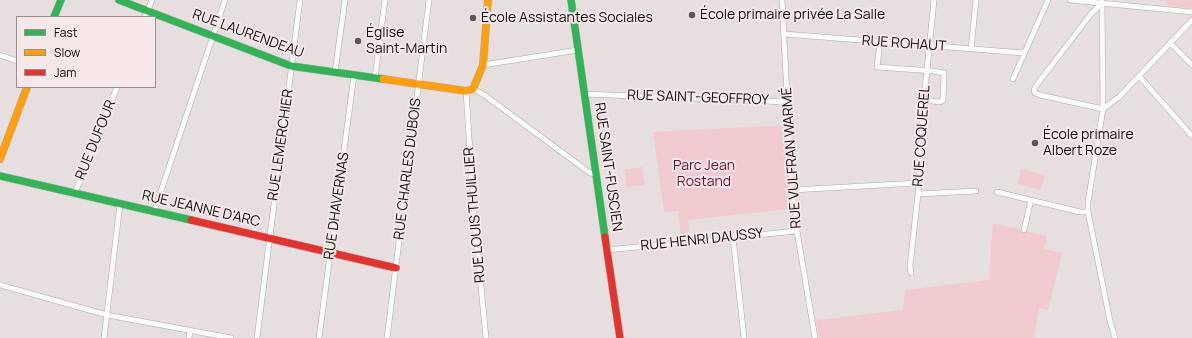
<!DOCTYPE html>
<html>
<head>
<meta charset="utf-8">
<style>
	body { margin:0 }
	#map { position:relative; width:1192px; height:338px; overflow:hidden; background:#e6dedf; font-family:Manrope,sans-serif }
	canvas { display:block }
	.legend { position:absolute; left:16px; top:16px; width:140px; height:72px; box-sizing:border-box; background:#f6e7e9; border:1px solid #9a8f91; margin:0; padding:5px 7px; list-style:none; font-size:12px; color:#110c0d }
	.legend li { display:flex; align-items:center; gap:8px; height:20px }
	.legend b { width:20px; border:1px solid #9a8f91 }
</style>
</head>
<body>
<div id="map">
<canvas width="1192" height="338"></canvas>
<ul class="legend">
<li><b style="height:5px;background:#30b455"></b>Fast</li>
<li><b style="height:5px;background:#ff9f0a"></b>Slow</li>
<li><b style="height:5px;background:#e5322d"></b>Jam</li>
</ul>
</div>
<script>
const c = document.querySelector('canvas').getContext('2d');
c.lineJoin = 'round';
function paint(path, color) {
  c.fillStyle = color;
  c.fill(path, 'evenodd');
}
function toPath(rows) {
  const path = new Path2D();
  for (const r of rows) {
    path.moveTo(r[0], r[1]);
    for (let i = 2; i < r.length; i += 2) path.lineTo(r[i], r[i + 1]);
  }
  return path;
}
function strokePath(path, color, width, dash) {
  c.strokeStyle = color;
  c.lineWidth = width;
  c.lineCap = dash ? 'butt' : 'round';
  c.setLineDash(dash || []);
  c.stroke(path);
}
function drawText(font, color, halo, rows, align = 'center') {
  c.font = font + ' Manrope,sans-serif';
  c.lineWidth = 4;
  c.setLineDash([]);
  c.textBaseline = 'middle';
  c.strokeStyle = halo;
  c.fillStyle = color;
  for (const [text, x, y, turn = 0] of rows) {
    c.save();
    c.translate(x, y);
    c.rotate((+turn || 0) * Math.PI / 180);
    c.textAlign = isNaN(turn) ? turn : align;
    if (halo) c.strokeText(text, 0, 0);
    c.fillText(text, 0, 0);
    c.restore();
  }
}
const green = toPath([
	[1159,0,1192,0,1192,7,1190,8,1169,6,1164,0,1161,2],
	[785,125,790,209,688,220,689,237,681,238,678,211,664,212,653,132],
	[642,167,645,185,627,187,625,170],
	[1021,169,1045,175,1041,190,1018,184],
	[993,223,1047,236,1044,249,1062,253,1048,310,1039,308,1034,338,819,338,816,320,903,310,905,290,989,280]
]);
const street = toPath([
	[782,0,792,190,797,231,815,338],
	[1070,0,1192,12],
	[1102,0,1103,109,1088,202,1088,212,1110,321,1115,338],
	[1102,3,1091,14,1035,87,1034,91,1035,93,1040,95,1103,109],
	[145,17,152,0],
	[784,34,1024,53],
	[880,42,877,67,933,71,944,73,943,100,940,102,924,100],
	[1170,43,1192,65],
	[971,49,976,0],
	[0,55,17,61],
	[483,65,578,50],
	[335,72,345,0],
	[1139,76,1192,136],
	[375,78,385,0],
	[1013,79,1048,0],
	[473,89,483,94,590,173,596,174],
	[466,91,474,214,486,338],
	[585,94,788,102],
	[1103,109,1119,97,1192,20],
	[792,190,918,183],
	[997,192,1080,212,1088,212],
	[75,193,117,87],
	[918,194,976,191],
	[154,212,225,0],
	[1024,230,1031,200],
	[733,237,744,338],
	[607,250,797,231],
	[911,273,910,266,918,194,924,100,934,0],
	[0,285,107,315,231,338],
	[104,338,120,204],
	[189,338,190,330],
	[257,338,300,0],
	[319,338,354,75],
	[387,338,429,0]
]);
const fast = toPath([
	[119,0,291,66,383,79],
	[571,0,605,237],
	[54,17,61,0],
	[0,176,191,220]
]);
const slow = toPath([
	[383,79,466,91,473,89,483,65,488,0],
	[0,159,27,87]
]);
const jam = toPath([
	[191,220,396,268],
	[605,237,620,338]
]);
const markers = [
	[692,15,4,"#5c5656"],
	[473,18,4,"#5c5656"],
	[358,41,4,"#5c5656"],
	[1035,143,4,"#5c5656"]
];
const poiNames = [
	["École primaire privée La Salle",700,15],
	["École Assistantes Sociales",481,18],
	["Église",366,33],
	["Saint-Martin",366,49],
	["École primaire",1043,135],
	["Albert Roze",1043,151]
];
const streetNames = [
	["RUE LAURENDEAU",248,34,20],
	["RUE ROHAUT",904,44,4],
	["RUE SAINT-GEOFFROY",698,98,2],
	["RUE COQUEREL",922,136,-86],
	["RUE DUFOUR",96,140,-68],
	["RUE LEMERCHIER",281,145,-82],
	["RUE VULFRAN WARMÉ",792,158,-94],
	["RUE SAINT-FUSCIEN",608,167,82],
	["RUE CHARLES DUBOIS",408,169,-83],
	["RUE DHAVERNAS",337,206,-82],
	["RUE JEANNE D'ARC",201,209,13],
	["RUE LOUIS THUILLIER",475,215,-95],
	["RUE HENRI DAUSSY",702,240,-6]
];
const parkNames = [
	["Parc Jean",704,166],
	["Rostand",704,182]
];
paint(green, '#f2cbd1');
strokePath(street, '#aea8a9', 6);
strokePath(fast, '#aea8a9', 8);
strokePath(slow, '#aea8a9', 8);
strokePath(jam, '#aea8a9', 8);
strokePath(street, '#fbfafa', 5);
strokePath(fast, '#30b455', 7);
strokePath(slow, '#ff9f0a', 7);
strokePath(jam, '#e5322d', 7);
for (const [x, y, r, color] of markers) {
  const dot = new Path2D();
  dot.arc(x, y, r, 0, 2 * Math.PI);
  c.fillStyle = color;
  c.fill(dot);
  strokePath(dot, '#f6e7e9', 1.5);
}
drawText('14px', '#110c0d', '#f6e7e9', poiNames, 'left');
drawText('14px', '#110c0d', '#f6e7e9', streetNames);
drawText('14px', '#72112f', '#f6e7e9', parkNames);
</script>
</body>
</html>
